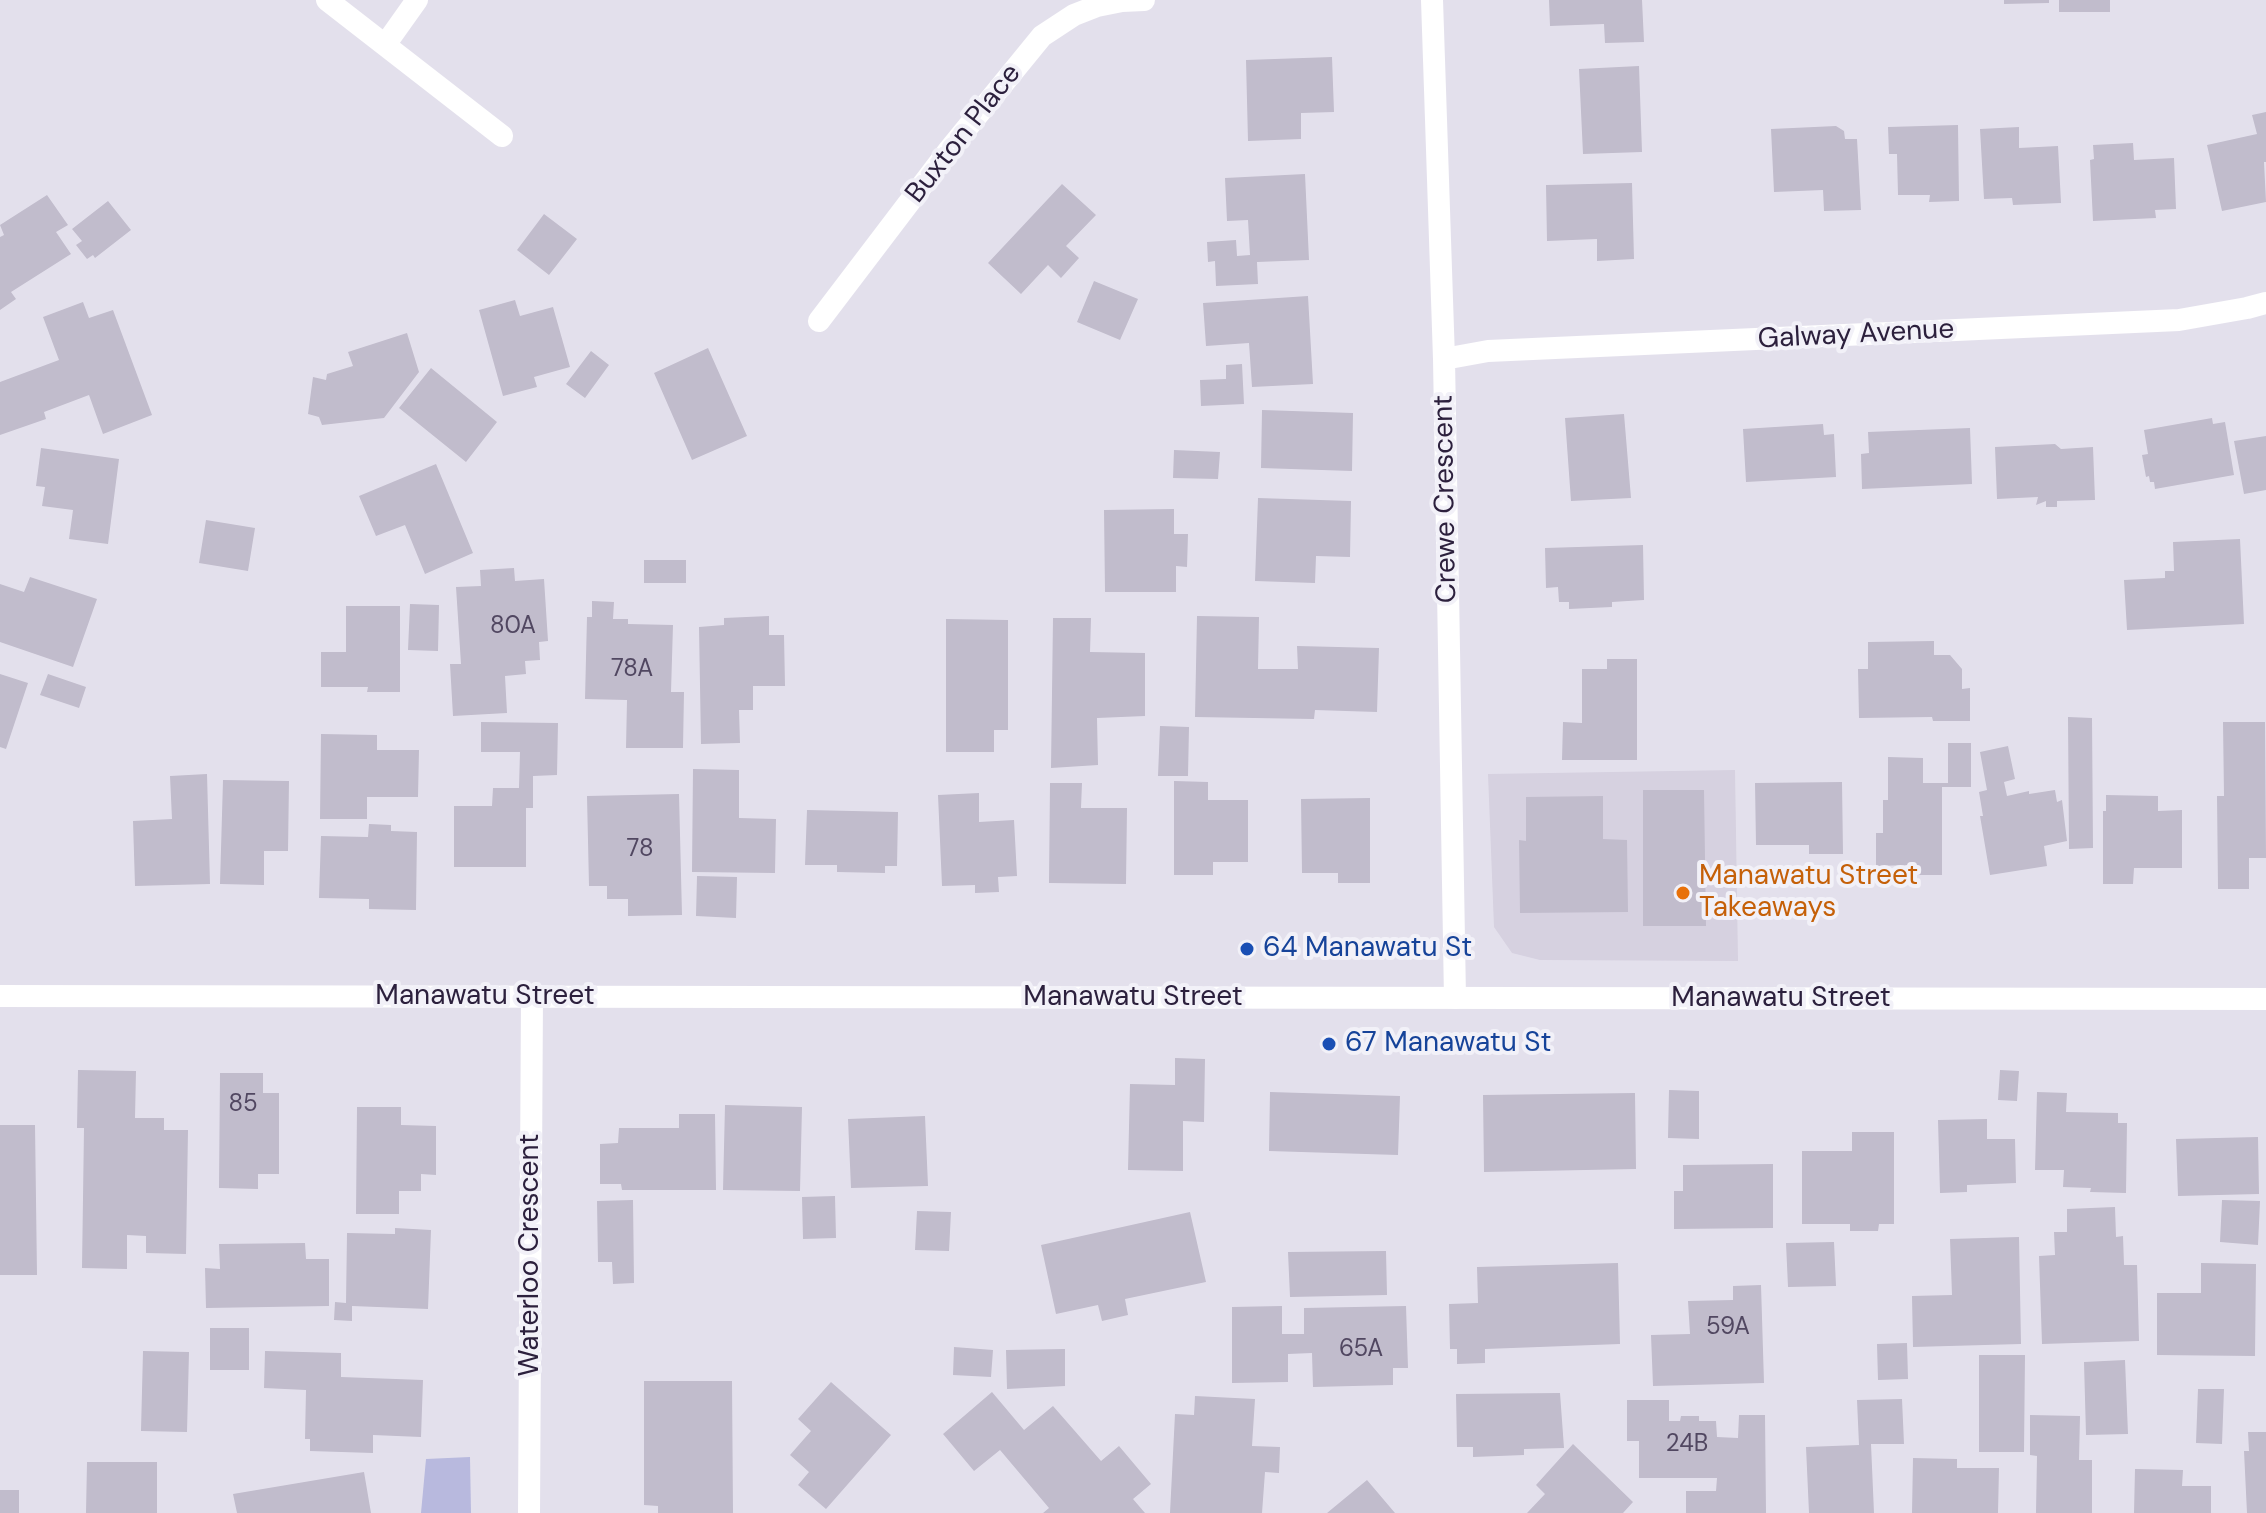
<!DOCTYPE html>
<html>
<head>
<meta charset="utf-8">
<style>
	body { margin:0 }
	canvas { display:block; background:#e3e0ec }
</style>
</head>
<body>
<canvas width="2266" height="1513"></canvas>
<script>
const c = document.querySelector('canvas').getContext('2d');
c.lineJoin = 'round';
function paint(path, color) {
  c.fillStyle = color;
  c.fill(path, 'evenodd');
}
function toPath(rows) {
  const path = new Path2D();
  for (const r of rows) {
    path.moveTo(r[0], r[1]);
    for (let i = 2; i < r.length; i += 2) path.lineTo(r[i], r[i + 1]);
  }
  return path;
}
function strokePath(path, color, width, dash) {
  c.strokeStyle = color;
  c.lineWidth = width;
  c.lineCap = dash ? 'butt' : 'round';
  c.setLineDash(dash || []);
  c.stroke(path);
}
function drawText(font, color, halo, rows, align = 'center') {
  c.font = font + ' "DM Sans",sans-serif';
  c.lineWidth = 8;
  c.setLineDash([]);
  c.textBaseline = 'middle';
  c.strokeStyle = halo;
  c.fillStyle = color;
  for (const [text, x, y, turn = 0] of rows) {
    c.save();
    c.translate(x, y);
    c.rotate((+turn || 0) * Math.PI / 180);
    c.textAlign = isNaN(turn) ? turn : align;
    if (halo) c.strokeText(text, 0, 0);
    c.fillText(text, 0, 0);
    c.restore();
  }
}
const built = toPath([
	[1735,770,1738,961,1540,960,1512,953,1494,927,1488,774]
]);
const green = toPath([
	[470,1457,471,1513,421,1513,426,1459]
]);
const building = toPath([
	[1549,0,1642,0,1644,42,1605,43,1604,24,1550,26],
	[2004,0,2049,0,2049,3,2004,4],
	[2059,0,2110,0,2110,12,2059,12],
	[1332,57,1334,112,1301,113,1301,139,1248,141,1246,60],
	[1639,66,1642,152,1583,154,1579,69],
	[2266,112,2266,162,2264,162,2266,202,2222,211,2207,145,2257,134,2252,115],
	[1958,125,1959,201,1929,202,1930,195,1898,195,1897,154,1889,154,1888,127],
	[1836,126,1844,131,1845,139,1857,139,1861,210,1824,211,1823,190,1774,192,1771,129],
	[2019,127,2019,148,2058,146,2061,203,2013,205,2012,198,1984,199,1980,129],
	[2133,143,2134,160,2174,158,2176,209,2155,210,2156,218,2093,221,2090,160,2094,159,2093,145],
	[1305,174,1309,260,1257,262,1258,284,1216,286,1215,261,1208,262,1207,242,1236,240,1237,256,1250,255,1248,220,1227,221,1225,178],
	[1632,183,1634,259,1597,261,1597,239,1547,241,1546,185],
	[1062,184,1096,215,1066,246,1079,258,1061,278,1048,265,1021,294,988,263],
	[47,195,68,225,56,232,71,254,11,292,16,299,0,310,0,237,4,235,0,225],
	[108,201,131,230,95,258,93,255,87,259,76,245,82,241,72,229],
	[544,214,577,239,549,275,517,250],
	[1094,281,1138,299,1120,340,1077,322],
	[1308,296,1313,384,1252,387,1249,343,1206,346,1203,303],
	[515,300,520,316,553,307,570,367,534,377,537,387,503,396,479,310],
	[83,302,89,318,113,310,152,415,103,434,89,395,44,412,46,419,0,435,0,382,59,360,43,317],
	[407,333,419,372,384,418,322,425,319,417,308,414,313,377,326,380,327,374,353,366,348,352],
	[708,348,747,436,692,460,654,373],
	[591,351,609,365,585,398,566,384],
	[1242,364,1244,404,1201,406,1200,380,1226,379,1226,365],
	[431,368,497,422,466,462,399,408],
	[1262,410,1353,413,1352,471,1261,468],
	[1624,414,1631,498,1571,501,1565,418],
	[2212,418,2213,424,2225,422,2234,475,2155,489,2154,482,2150,482,2149,476,2146,477,2142,455,2148,454,2144,430],
	[1823,424,1824,435,1834,434,1836,477,1746,482,1743,429],
	[1970,428,1972,484,1862,489,1861,454,1869,453,1868,432],
	[2266,436,2266,490,2244,494,2234,441],
	[2055,444,2061,449,2093,447,2095,500,2057,501,2057,507,2046,507,2046,501,2036,505,2038,497,1997,499,1995,447],
	[41,448,119,459,108,544,69,539,73,510,42,506,45,487,36,486],
	[1174,450,1220,452,1218,479,1173,478],
	[436,464,473,553,425,574,405,525,376,536,359,496],
	[1258,498,1351,501,1350,557,1316,556,1315,583,1255,581],
	[1174,509,1174,534,1188,534,1187,567,1176,566,1176,592,1105,592,1104,510],
	[206,520,255,528,248,571,199,563],
	[2240,539,2244,624,2127,630,2124,580,2165,578,2165,571,2174,571,2173,542],
	[1643,545,1644,600,1612,602,1612,607,1569,609,1569,602,1559,602,1558,587,1546,588,1545,548],
	[644,560,686,560,686,583,644,583],
	[514,568,515,581,544,579,548,641,539,642,540,660,525,661,526,674,505,676,507,713,453,716,450,664,461,664,456,587,481,586,480,570],
	[30,577,97,599,73,667,0,642,0,584,24,592],
	[592,601,614,602,613,619,628,619,628,624,673,625,671,692,684,692,683,748,626,748,627,700,585,699,587,617,592,617],
	[410,604,439,605,438,651,408,650],
	[346,606,400,606,400,692,367,692,368,687,321,687,321,652,346,652],
	[769,616,769,635,784,635,785,686,753,686,753,710,739,710,740,743,701,744,699,627,724,625,724,618],
	[1197,616,1259,617,1258,669,1298,669,1297,646,1379,648,1377,712,1315,710,1314,719,1195,717],
	[1053,618,1091,618,1090,652,1145,653,1145,716,1097,718,1098,765,1051,768],
	[946,619,1008,620,1008,730,994,730,994,752,946,752],
	[1934,641,1934,655,1950,655,1962,669,1962,689,1970,688,1970,721,1933,721,1932,717,1859,718,1858,669,1868,669,1868,642],
	[1607,659,1637,659,1637,760,1562,760,1563,722,1582,723,1582,669,1607,669],
	[0,674,28,683,6,749,0,747],
	[48,674,86,687,79,708,40,695],
	[2068,717,2092,718,2093,848,2069,849],
	[481,722,558,723,557,775,533,776,533,808,526,808,526,867,454,867,454,806,492,806,493,788,519,788,520,752,481,752],
	[2223,722,2265,722,2266,858,2249,858,2249,889,2218,889,2217,796,2224,796],
	[1160,726,1189,727,1188,776,1158,776],
	[321,734,377,735,377,750,419,750,418,797,367,797,367,819,320,819],
	[1948,743,1971,743,1971,787,1942,787,1942,875,1909,875,1909,865,1876,866,1876,833,1883,833,1883,800,1888,800,1888,757,1923,758,1923,783,1948,783],
	[2008,746,2015,779,2004,782,2007,796,2029,791,2029,794,2055,790,2057,802,2062,800,2067,841,2044,846,2047,866,1990,875,1980,816,1983,816,1979,792,1987,790,1980,752],
	[693,769,739,770,739,818,776,819,775,873,692,872],
	[207,774,210,884,135,886,133,821,172,819,170,776],
	[223,780,289,781,288,851,264,851,264,885,220,884],
	[1174,781,1208,782,1208,800,1248,800,1248,862,1213,862,1213,875,1174,875],
	[1842,782,1843,854,1809,854,1809,845,1756,845,1755,783],
	[1050,783,1082,783,1081,808,1127,808,1126,884,1049,883],
	[1643,790,1704,790,1706,926,1643,926],
	[979,793,979,822,1014,820,1017,876,998,877,999,892,975,893,975,885,942,886,938,795],
	[679,794,682,915,628,916,628,899,607,899,607,886,589,886,587,796],
	[2106,795,2158,796,2158,811,2182,810,2182,868,2134,868,2133,884,2103,884,2103,811,2106,811],
	[1603,796,1603,839,1627,840,1628,912,1520,913,1519,840,1526,841,1526,797],
	[1370,798,1370,883,1338,883,1338,873,1302,873,1301,799],
	[807,810,898,812,897,866,885,866,885,873,837,872,837,865,805,865],
	[369,824,391,825,391,831,417,832,416,910,369,909,369,899,319,898,321,836,368,837],
	[697,876,737,877,736,918,696,916],
	[1175,1058,1205,1059,1204,1122,1183,1121,1183,1171,1128,1170,1130,1084,1175,1085],
	[78,1070,136,1071,135,1118,164,1118,164,1130,188,1130,186,1254,146,1253,146,1236,127,1235,127,1269,82,1268,84,1128,77,1128],
	[2000,1070,2019,1071,2017,1101,1998,1100],
	[220,1073,263,1073,263,1093,279,1093,279,1174,258,1174,258,1189,219,1188],
	[1669,1090,1699,1091,1699,1139,1668,1138],
	[1270,1092,1400,1096,1398,1155,1269,1151],
	[2037,1092,2067,1093,2066,1112,2118,1113,2118,1123,2127,1123,2126,1193,2090,1192,2091,1188,2063,1187,2064,1170,2035,1170],
	[1635,1093,1636,1169,1484,1172,1483,1095],
	[725,1105,802,1107,800,1191,723,1190],
	[357,1107,401,1107,401,1125,436,1126,436,1175,421,1174,421,1191,399,1191,399,1214,356,1214],
	[679,1114,715,1114,716,1190,622,1190,621,1184,600,1184,600,1144,618,1143,619,1128,679,1128],
	[925,1116,928,1186,851,1188,848,1119],
	[1987,1119,1987,1139,2015,1139,2016,1183,1967,1185,1967,1192,1940,1193,1938,1120],
	[0,1125,35,1125,37,1275,0,1275],
	[1852,1132,1894,1132,1894,1224,1879,1224,1878,1231,1850,1231,1850,1224,1802,1224,1802,1151,1852,1151],
	[2258,1137,2259,1194,2178,1196,2176,1139],
	[1773,1164,1773,1228,1674,1229,1674,1191,1683,1191,1683,1165],
	[835,1196,836,1238,803,1239,802,1197],
	[633,1200,634,1283,613,1284,612,1262,598,1262,597,1201],
	[2222,1200,2260,1201,2258,1245,2220,1242],
	[2115,1207,2116,1237,2123,1236,2124,1265,2137,1265,2139,1341,2042,1344,2039,1256,2055,1255,2054,1232,2067,1232,2067,1209],
	[917,1211,951,1212,949,1251,915,1250],
	[1190,1212,1206,1282,1125,1299,1128,1315,1102,1321,1098,1305,1056,1314,1041,1245],
	[395,1228,431,1230,428,1309,352,1306,352,1321,334,1320,335,1302,346,1303,347,1233,395,1234],
	[2019,1237,2021,1344,1913,1347,1912,1296,1952,1295,1950,1239],
	[1834,1242,1836,1286,1788,1287,1786,1243],
	[305,1243,306,1259,329,1259,329,1306,206,1308,205,1268,220,1269,219,1244],
	[1386,1251,1387,1295,1290,1297,1288,1252],
	[1618,1263,1620,1344,1485,1349,1485,1363,1457,1364,1457,1349,1450,1349,1449,1304,1478,1303,1477,1267],
	[2201,1263,2256,1264,2255,1356,2157,1355,2157,1293,2201,1293],
	[1761,1285,1764,1383,1653,1386,1651,1335,1690,1334,1688,1301,1733,1300,1733,1286],
	[1282,1306,1282,1334,1304,1334,1304,1308,1406,1306,1408,1368,1393,1368,1393,1385,1313,1387,1312,1353,1288,1354,1288,1382,1232,1383,1232,1307],
	[210,1328,249,1328,249,1370,210,1370],
	[1907,1343,1908,1379,1878,1380,1877,1344],
	[954,1347,993,1350,991,1377,953,1375],
	[1065,1349,1065,1386,1007,1389,1006,1350],
	[143,1351,189,1352,187,1432,141,1431],
	[265,1351,341,1353,341,1377,423,1380,421,1437,373,1435,373,1453,310,1451,310,1439,305,1439,306,1390,264,1388],
	[1979,1355,2025,1355,2024,1452,1979,1452],
	[2125,1360,2128,1434,2086,1435,2084,1362],
	[644,1381,732,1381,733,1513,658,1513,658,1506,644,1505],
	[831,1382,891,1435,826,1509,798,1485,809,1472,790,1455,811,1431,798,1419],
	[2198,1389,2224,1389,2222,1444,2196,1443],
	[992,1392,1024,1430,1053,1406,1101,1461,1119,1446,1151,1484,1133,1499,1145,1513,1043,1513,1049,1508,1000,1450,974,1471,943,1434],
	[1560,1393,1564,1448,1524,1449,1524,1455,1473,1457,1473,1447,1457,1447,1456,1394],
	[1195,1396,1255,1399,1252,1446,1280,1447,1279,1473,1265,1472,1262,1513,1170,1513,1175,1414,1194,1415],
	[1902,1399,1904,1444,1871,1444,1874,1513,1809,1513,1806,1447,1859,1445,1857,1400],
	[1627,1400,1669,1400,1669,1421,1680,1421,1681,1416,1699,1416,1699,1421,1716,1421,1717,1437,1738,1438,1739,1415,1765,1415,1766,1513,1686,1513,1686,1491,1716,1491,1717,1478,1639,1478,1639,1441,1627,1441],
	[2030,1415,2080,1416,2079,1460,2092,1460,2092,1513,2036,1513,2037,1456,2030,1455],
	[2248,1432,2266,1432,2266,1513,2247,1513,2244,1451,2249,1451],
	[1573,1444,1633,1502,1623,1513,1527,1513,1545,1494,1536,1485],
	[1913,1458,1957,1459,1957,1468,1999,1468,1998,1513,1912,1513],
	[87,1462,157,1462,157,1513,86,1513],
	[2135,1469,2183,1470,2182,1486,2211,1486,2211,1513,2134,1513],
	[364,1472,371,1513,237,1513,233,1494],
	[1367,1480,1395,1513,1327,1513],
	[0,1490,19,1490,19,1513,0,1513]
]);
const minor = toPath([
	[327,0,502,136],
	[1432,0,1444,359,1455,998],
	[385,45,417,0],
	[819,321,949,150,1042,36,1074,15,1097,6,1122,1,1144,0],
	[1444,359,1488,351,2179,320,2247,308,2266,303],
	[529,1513,532,996]
]);
const tertiary = toPath([
	[0,996,2266,999]
]);
const markers = [
	[1683,893,8,"#e8710a"],
	[1247,949,8,"#1a4fb4"],
	[1329,1044,8,"#1a4fb4"]
];
const numberNames = [
	["80A",513,627],
	["78A",632,670],
	["78",640,850],
	["85",243,1105],
	["59A",1728,1328],
	["65A",1361,1350],
	["24B",1687,1445]
];
const streetNames = [
	["Buxton Place",964,134,-52],
	["Galway Avenue",1856,335,-3],
	["Crewe Crescent",1446,499,-91],
	["Manawatu Street",485,997],
	["Manawatu Street",1133,998],
	["Manawatu Street",1781,999],
	["Waterloo Crescent",531,1255,-90]
];
const foodNames = [
	["Manawatu Street",1699,877],
	["Takeaways",1699,909]
];
const transitNames = [
	["64 Manawatu St",1263,949],
	["67 Manawatu St",1345,1044]
];
paint(built, '#d6d1e0');
paint(green, '#b8b9de');
paint(building, '#c1bccc');
strokePath(minor, '#fff', 22);
strokePath(tertiary, '#fff', 22);
for (const [x, y, r, color] of markers) {
  const dot = new Path2D();
  dot.arc(x, y, r, 0, 2 * Math.PI);
  c.fillStyle = color;
  c.fill(dot);
  strokePath(dot, '#f2f1f8', 3);
}
drawText('24px', '#514761', null, numberNames);
drawText('28px', '#2c203d', '#f2f1f8', streetNames);
drawText('28px', '#c56008', '#f2f1f8', foodNames, 'left');
drawText('28px', '#164399', '#f2f1f8', transitNames, 'left');
</script>
</body>
</html>
